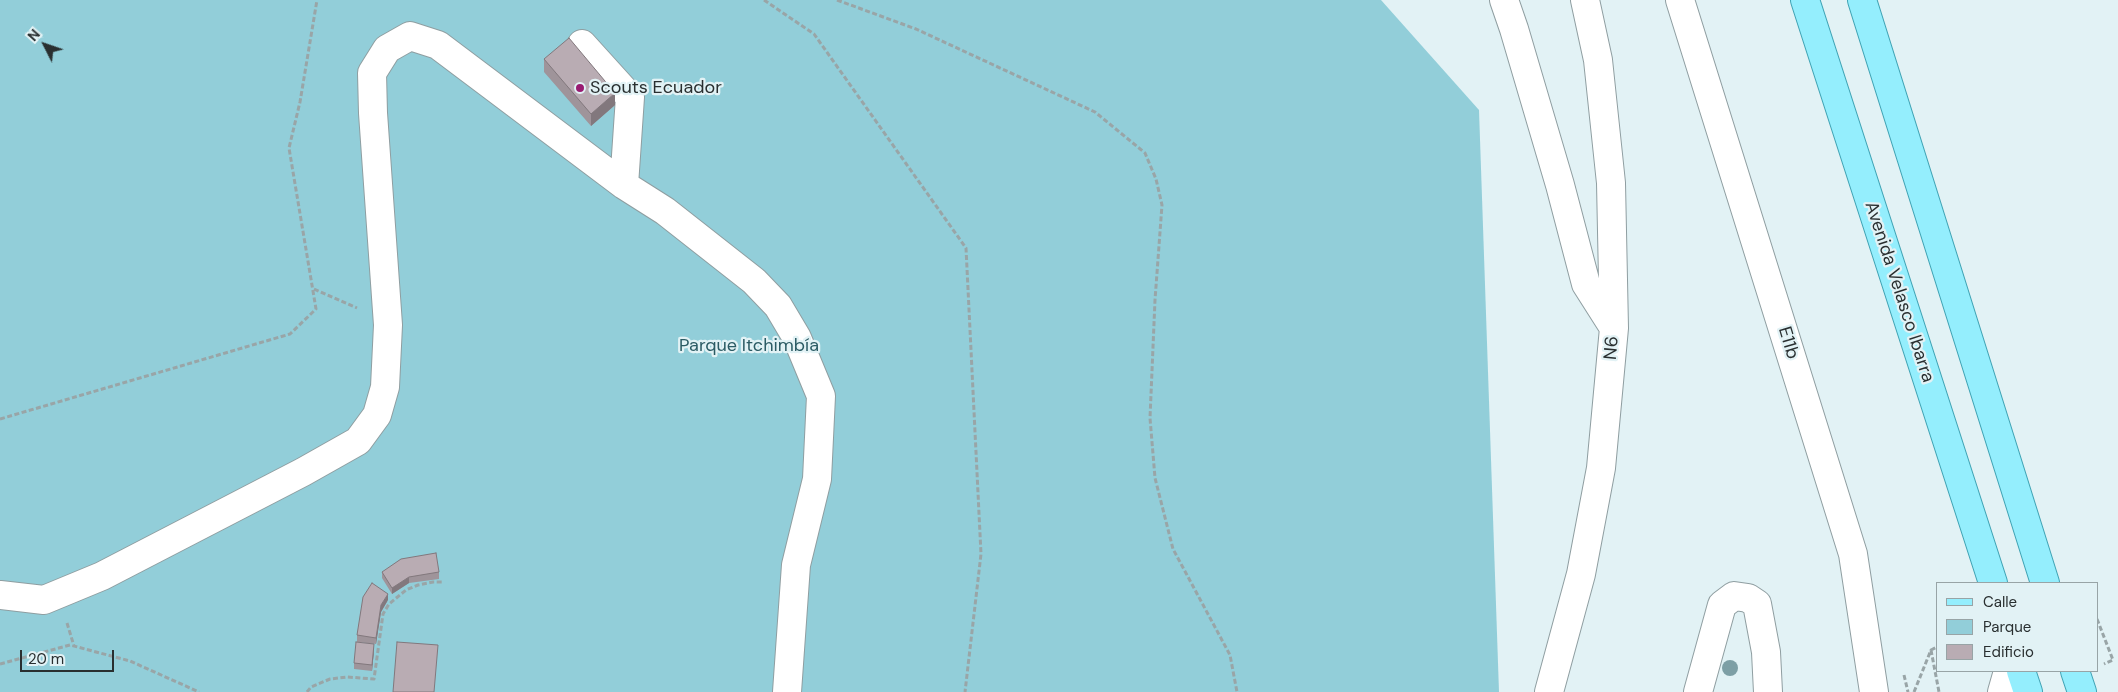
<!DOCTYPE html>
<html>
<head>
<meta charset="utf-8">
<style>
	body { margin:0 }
	#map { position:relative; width:2118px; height:692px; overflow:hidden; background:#e2f2f5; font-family:"DM Sans",sans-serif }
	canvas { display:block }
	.legend { position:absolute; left:1936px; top:582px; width:162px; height:90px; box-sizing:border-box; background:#e2f2f5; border:1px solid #98a4a6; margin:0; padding:6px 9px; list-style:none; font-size:15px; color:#292f30 }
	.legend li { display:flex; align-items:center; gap:10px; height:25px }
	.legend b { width:25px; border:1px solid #98a4a6 }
	.north { position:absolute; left:20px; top:20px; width:50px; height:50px; -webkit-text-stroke:4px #e2f2f5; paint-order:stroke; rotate:311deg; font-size:14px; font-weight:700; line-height:20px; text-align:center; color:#292f30 }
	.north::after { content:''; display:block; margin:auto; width:18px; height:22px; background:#292f30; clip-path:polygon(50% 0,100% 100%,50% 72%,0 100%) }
	.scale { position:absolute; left:20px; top:650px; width:94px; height:22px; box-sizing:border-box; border:2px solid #292f30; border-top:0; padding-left:6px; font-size:15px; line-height:18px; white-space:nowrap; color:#292f30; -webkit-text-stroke:4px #e2f2f5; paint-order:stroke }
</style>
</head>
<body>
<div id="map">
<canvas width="2118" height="692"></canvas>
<ul class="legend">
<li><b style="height:6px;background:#94eefd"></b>Calle</li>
<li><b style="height:14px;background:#92ced9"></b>Parque</li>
<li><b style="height:14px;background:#b9acb3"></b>Edificio</li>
</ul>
<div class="north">N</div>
<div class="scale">20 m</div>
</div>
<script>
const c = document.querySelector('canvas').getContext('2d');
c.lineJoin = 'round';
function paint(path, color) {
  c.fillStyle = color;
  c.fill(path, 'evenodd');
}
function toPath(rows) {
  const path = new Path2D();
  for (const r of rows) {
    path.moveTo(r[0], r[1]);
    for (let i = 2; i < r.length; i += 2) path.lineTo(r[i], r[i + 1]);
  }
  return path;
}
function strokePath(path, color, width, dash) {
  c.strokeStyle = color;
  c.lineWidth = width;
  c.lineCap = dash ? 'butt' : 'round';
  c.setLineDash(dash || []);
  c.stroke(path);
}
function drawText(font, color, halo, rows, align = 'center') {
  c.font = font + ' "DM Sans",sans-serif';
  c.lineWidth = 4.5;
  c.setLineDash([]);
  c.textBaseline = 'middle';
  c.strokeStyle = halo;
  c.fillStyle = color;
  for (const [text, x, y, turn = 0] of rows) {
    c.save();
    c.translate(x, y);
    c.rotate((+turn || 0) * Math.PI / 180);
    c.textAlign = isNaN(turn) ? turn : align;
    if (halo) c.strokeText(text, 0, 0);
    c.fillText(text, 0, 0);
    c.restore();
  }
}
const green = toPath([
	[0,0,1381,0,1479,110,1499,692,0,692]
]);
const path = toPath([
	[764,0,814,34,966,248,981,554,965,692],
	[837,0,916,29,1095,112,1145,153,1156,179,1162,205,1155,300,1150,418,1155,478,1173,549,1230,655,1237,692],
	[314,289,357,308],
	[0,419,290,334,316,309,289,148,300,102,317,0],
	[2097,619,2113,660,2104,664],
	[67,623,74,646],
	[1931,650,1939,692],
	[0,664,70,645,130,661,199,692],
	[1904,675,1908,692],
	[307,692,311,687,330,679,347,677,374,679,383,614,389,604,406,590,418,585,433,582,442,582],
	[1914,692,1931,650,1937,647]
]);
const minor = toPath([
	[1504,0,1514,29,1560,185,1586,284,1614,328],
	[1680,0,1853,554,1874,692],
	[582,44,630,97,624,185],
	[0,595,44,600,102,576,303,472,358,441,377,415,385,387,388,325,373,113,372,73,387,49,410,36,438,45,624,185,665,211,754,281,778,306,797,338,821,396,817,479,796,565,787,692],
	[1549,692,1581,574,1601,468,1614,328,1611,183,1598,60,1585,0],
	[1698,692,1722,605,1734,596,1748,598,1757,604,1766,652,1768,692],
	[2002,692,2008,671]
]);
const major = toPath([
	[1805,0,1993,583],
	[1862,0,2045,583],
	[2021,671,2028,692],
	[2075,671,2082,692]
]);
const trees = [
	[1730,668]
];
const wall = toPath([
	[544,59,615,105,591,126,544,72],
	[382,572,439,572,439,579,409,583,392,594,382,578],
	[388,600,381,612,376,644,357,642,357,635],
	[374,650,372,671,354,669,354,663]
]);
const shadedWall = toPath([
	[615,93,615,105,591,126,591,114],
	[409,577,409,583,392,594,392,588],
	[388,594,388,600,381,612,376,644,376,638,381,605],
	[374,644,374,650,372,671,372,665]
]);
const building = toPath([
	[569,38,615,93,591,114,544,59,569,38],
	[436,553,439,572,409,577,392,588,382,572,401,559,436,553],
	[372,583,388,594,381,605,376,638,357,635,363,597,372,583],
	[356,642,374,644,372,665,354,663,356,642],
	[397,642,438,645,434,692,393,692,397,642]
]);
const markers = [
	[580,88,5,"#991b71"]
];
const poiNames = [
	["Scouts Ecuador",590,88]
];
const streetNames = [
	["Avenida Velasco Ibarra",1899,292,72],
	["E11b",1788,343,73],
	["N6",1612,348,-85]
];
const parkNames = [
	["Parque Itchimbía",749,346]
];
paint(green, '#92ced9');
strokePath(minor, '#8f9ea1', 30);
strokePath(major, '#40a3b4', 30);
strokePath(path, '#99a5a7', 3, [5, 2.5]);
strokePath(minor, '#fff', 28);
strokePath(major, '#94eefd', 28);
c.fillStyle = '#7d9fa5';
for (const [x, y] of trees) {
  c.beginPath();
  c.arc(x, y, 8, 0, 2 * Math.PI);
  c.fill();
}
paint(wall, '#9f949a');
paint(shadedWall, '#82787d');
paint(building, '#b9acb3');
strokePath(building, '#82787d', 1);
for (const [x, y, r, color] of markers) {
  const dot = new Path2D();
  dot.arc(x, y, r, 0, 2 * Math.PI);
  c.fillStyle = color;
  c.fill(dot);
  strokePath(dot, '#e2f2f5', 2);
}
drawText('18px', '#292f30', '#e2f2f5', poiNames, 'left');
drawText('18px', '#292f30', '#e2f2f5', streetNames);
drawText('18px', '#2b5b64', '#e2f2f5', parkNames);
</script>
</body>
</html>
